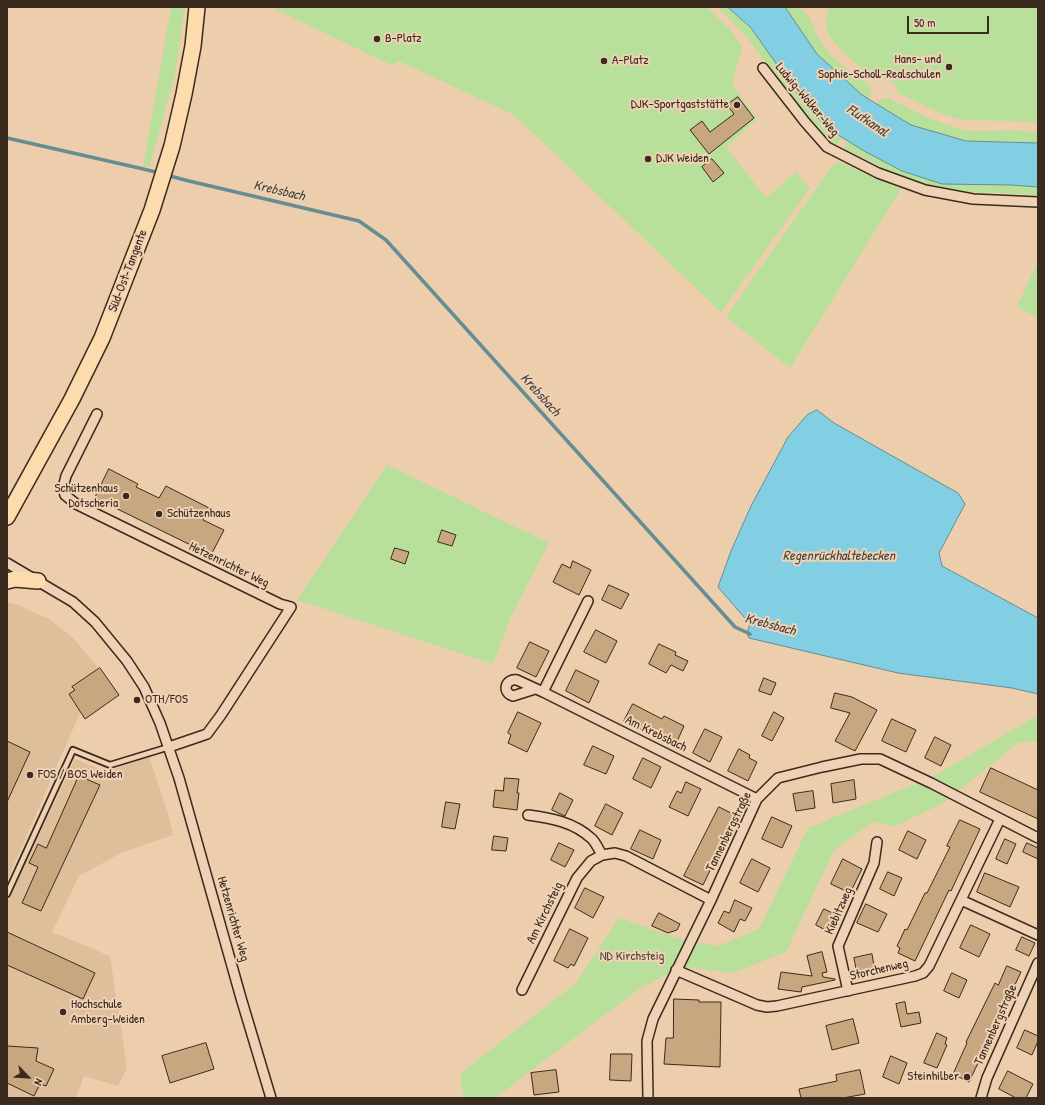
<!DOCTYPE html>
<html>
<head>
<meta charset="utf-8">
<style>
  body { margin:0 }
  #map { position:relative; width:1045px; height:1105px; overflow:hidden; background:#eccdac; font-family:"Patrick Hand",sans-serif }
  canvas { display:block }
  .frame { position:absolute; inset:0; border:8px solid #3b2a1e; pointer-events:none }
  .north { position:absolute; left:8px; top:1057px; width:40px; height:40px; -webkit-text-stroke:3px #efd2b6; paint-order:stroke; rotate:115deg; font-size:11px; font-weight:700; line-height:16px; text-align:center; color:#3b2a1e }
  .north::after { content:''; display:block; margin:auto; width:14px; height:18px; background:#3b2a1e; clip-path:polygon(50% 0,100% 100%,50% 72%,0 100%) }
  .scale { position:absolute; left:907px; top:16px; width:82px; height:18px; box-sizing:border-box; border:2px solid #3b2a1e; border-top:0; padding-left:5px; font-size:12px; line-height:14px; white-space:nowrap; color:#3b2a1e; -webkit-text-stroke:3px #efd2b6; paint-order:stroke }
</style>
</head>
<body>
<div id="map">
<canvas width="1045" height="1105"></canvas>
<div class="frame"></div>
<div class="north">N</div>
<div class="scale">50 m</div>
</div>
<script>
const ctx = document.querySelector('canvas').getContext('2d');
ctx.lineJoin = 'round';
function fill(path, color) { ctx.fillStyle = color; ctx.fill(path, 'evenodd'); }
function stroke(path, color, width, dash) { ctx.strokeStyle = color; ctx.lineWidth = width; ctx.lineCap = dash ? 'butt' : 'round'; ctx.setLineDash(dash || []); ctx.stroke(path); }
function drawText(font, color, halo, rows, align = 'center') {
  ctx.font = font + ' "Patrick Hand",sans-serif'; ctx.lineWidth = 4; ctx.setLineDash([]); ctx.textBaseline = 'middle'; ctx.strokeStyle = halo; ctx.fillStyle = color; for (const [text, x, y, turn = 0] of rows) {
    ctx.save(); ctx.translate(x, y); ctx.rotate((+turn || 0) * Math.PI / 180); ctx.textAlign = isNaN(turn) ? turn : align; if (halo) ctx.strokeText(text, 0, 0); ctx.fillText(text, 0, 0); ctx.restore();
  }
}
fill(new Path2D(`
  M7,602L18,605L49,619L74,639L99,669L7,881Z
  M149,756L169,817L173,835L123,852L79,876L52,932L110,956L127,1068L118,1086L84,1076L76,1098H7V903L75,759L107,772Z`), '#debf9c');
fill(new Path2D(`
  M171,7H185L175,74L150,166L143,167Z
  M274,7H707L731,31L742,47L732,84L757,119L726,147L766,198L796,172L810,188L721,312L514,115L399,61L391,65L273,8Z
  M718,7H728L751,28L802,100L827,128L841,137L837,146L821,134L745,35Z
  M785,7H799L810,18L816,33L822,43L831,55L855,76L869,84L871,95L869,99L862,95L817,54Z
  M830,7H1038V123L1012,121L961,120L940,113L898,93L896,86L890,81L881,78L874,79C862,69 829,43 826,28C825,20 827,14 830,7Z
  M888,98L927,117L962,130L978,131L1015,130L1038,132V143L966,141L911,125L876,104L879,100Z
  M848,141L864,151L902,171L1011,185L1038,187V195L973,192L940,189L899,176L844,148Z
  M839,162L901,189L790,368L726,317L832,166Z
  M1038,262V318L1017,306Z
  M387,465L549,543L512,614L493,664L297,600Z
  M1038,715V742H1019L942,804L895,826L873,822L834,850L786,952L733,973L682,967L639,989L495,1098H464L460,1074L576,983L619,918L683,940L718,946L759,929L808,828L934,776Z`), '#b9e09b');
const water = new Path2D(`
  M728,7H785L817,54L862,95L911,125L966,141L1038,143V187L1011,185L942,184L902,171L864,151L827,128L802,100L751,28Z
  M817,410L834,423L958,493L965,504L939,553L942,566L1038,618V694L1012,688L898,673L749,638L747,633L750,624L718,587L731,551L751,506L788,437L807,415Z`);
fill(water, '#82cee2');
stroke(water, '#668c94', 1);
stroke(new Path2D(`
  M7,138L139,168L160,173
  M166,175L189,181L359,221L386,240L735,627L750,634`), '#668c94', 3.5);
const building = new Path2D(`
  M738,97L754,118L709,154L690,130L702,121L710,132L734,114L727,105Z
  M712,159L724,173L713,182L702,167Z
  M109,469L138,484L136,487L159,498L166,486L209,508L203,520L224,530L211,555L95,498Z
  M442,530L456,535L452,546L438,542Z
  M395,548L409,552L405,564L391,559Z
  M573,561L591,570L579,595L553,582L562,564L570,568Z
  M609,585L629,594L621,609L602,600Z
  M596,630L617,641L606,663L584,652Z
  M530,642L549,651L536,677L517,668Z
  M659,644L676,652L675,655L688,661L683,671L671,665L666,673L649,664Z
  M100,668L119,695L85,719L69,694L75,690L72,687Z
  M576,670L599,681L589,703L566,691Z
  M764,678L776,683L771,695L759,691Z
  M835,693L852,697L877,710L855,751L835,741L850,713L831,708Z
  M633,704L662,719L664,716L684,726L675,746L624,721Z
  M518,712L541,723L527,752L508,743L511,735L508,733Z
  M774,712L784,718L772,741L762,736Z
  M892,719L916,730L906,752L882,741Z
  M705,729L722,737L710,762L693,753Z
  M935,737L951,745L941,766L925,758Z
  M7,741L30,752L7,802Z
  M593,746L614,756L606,774L584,765Z
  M739,749L750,755L749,758L757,762L748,781L728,771Z
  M643,758L661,767L651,788L633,779Z
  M991,768L1038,790V819L980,792Z
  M79,776L100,785L41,911L22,903L38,867L29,863L38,844L46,848Z
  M505,778L519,779L517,793H519L517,810L493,807L495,790L503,791Z
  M854,780L856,799L833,803L831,784Z
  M686,782L701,789L688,816L669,807L677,791L681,793Z
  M813,791L815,808L796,811L793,794Z
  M560,793L573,800L565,816L552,810Z
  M446,802L460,804L455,829L442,827Z
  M606,804L623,813L612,835L595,826Z
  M719,807L735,815L718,850H720L703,885L684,876Z
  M772,817L792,826L782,848L762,839Z
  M960,820L980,829L951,891L949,890L915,961L898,953L900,948L897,946L905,929L907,930L925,893H927L950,847L947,846Z
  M640,830L661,840L653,859L631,849Z
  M908,831L926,840L917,859L899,850Z
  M494,836L508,838L506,851L492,850Z
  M1005,839L1016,844L1007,864L996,859Z
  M559,843L574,850L565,867L551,860Z
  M1027,843L1038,848V859L1023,852Z
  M752,859L770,868L758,892L740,883Z
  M843,859L862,869L850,893L831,884Z
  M888,872L902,878L894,896L880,889Z
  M985,873L1019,887L1010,907L977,892Z
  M585,888L604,897L593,918L575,908Z
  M735,900L752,908L745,921L740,919L734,932L718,923L724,911L729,913Z
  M866,904L887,914L878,932L857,923Z
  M824,909L839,916L831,933L816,925Z
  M659,913L680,924L677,930L668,933L652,926Z
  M971,925L990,934L979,957L960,948Z
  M570,929L588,938L574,966L571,964L568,968L554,961Z
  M7,932L95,973L83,999L7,965Z
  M1022,937L1035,943L1029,956L1016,950Z
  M822,952L827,972L822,973L823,977L835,979V980L802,987L801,992L778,989L781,972L812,976L807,956Z
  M872,954L875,972L857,975L854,958Z
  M1007,966L1021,972L1012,991L1010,990L998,1016L1000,1017L969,1082L953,1074L967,1043L966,1042L995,983L998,985Z
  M952,973L967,980L959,998L944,991Z
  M674,999L699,1000V1002H721L720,1067L664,1064L666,1038H673Z
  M905,1002L907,1014L919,1012L921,1023L901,1027L896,1004Z
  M853,1019L859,1043L832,1050L826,1026Z
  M1025,1030L1038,1036V1041L1032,1055L1017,1048Z
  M937,1033L947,1038L945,1044L947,1045L937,1068L924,1063Z
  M206,1043L214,1069L170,1083L162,1056Z
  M7,1046L38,1048L36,1061L54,1069L46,1086L40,1084L34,1096L7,1083Z
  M611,1054H632L631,1081L610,1080Z
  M891,1056L907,1063L899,1084L883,1077Z
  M556,1070L559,1092L534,1095L531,1073Z
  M860,1070L865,1094L843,1098H801L799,1089L837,1081L836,1075Z
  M1008,1071L1033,1084L1026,1098H1016L999,1089Z`);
fill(building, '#c6a780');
stroke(building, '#3b2a1e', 1);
const service = new Path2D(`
  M7,894L73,750L110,765L169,747`);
const minor = new Path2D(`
  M763,68L805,122L827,147L878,173L925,190L973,199L1038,202
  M97,414L66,476L63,488L65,495L76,504L280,604L291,607L221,715L207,734L169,747
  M7,563L73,602L95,622L127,661L144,687L160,723L179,778L241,998L271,1098
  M535,689L513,696C501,692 506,678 517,680L543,692L757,799
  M543,692L588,601
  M528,815C551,818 574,822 592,839C596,843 599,850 602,855L615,853L626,856L711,900
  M961,900L1038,935
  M676,970L757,1005L767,1007L777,1006L915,976L923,973L929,966L1000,819
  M522,990L577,878L591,861L602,855
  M848,991L838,946L874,863L877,842
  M648,1098L647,1041L653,1019L711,900L757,799L778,778L822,767L861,759H880L931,783L1038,838
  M981,1098L987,1078L1038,963`);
const primary = new Path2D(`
  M7,517L72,399L102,338L152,210L172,146L184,94L193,46L197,7
  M7,581L15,579L38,581`);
stroke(service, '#3b2a1e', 8);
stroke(minor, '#3b2a1e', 12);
stroke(primary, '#3b2a1e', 18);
stroke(service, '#efd2b6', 4.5);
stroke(minor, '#efd2b6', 9);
stroke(primary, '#fcdcac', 15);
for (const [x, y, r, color] of [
  [377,39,4,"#3b2a1e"],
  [604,61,4,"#3b2a1e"],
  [949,67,4,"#3b2a1e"],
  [737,105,4,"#3b2a1e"],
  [648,159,4,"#3b2a1e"],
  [126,496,4,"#3b2a1e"],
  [159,514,4,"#3b2a1e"],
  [137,700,4,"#3b2a1e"],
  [30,775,4,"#3b2a1e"],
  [63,1012,4,"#3b2a1e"],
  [967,1077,4,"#3b2a1e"]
]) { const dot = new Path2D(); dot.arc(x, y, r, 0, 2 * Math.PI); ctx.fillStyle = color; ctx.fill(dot); stroke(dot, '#efd2b6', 1.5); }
drawText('13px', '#3b2a1e', '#efd2b6', [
  ["B-Platz",385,39],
  ["Hans- und",941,60,"right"],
  ["Sophie-Scholl-Realschulen",941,75,"right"],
  ["A-Platz",612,61],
  ["DJK-Sportgaststätte",729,105,"right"],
  ["DJK Weiden",656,159],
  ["Schützenhaus",118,489,"right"],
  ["Dotscheria",118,504,"right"],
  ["Schützenhaus",167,514],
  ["OTH/FOS",145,700],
  ["FOS / BOS Weiden",38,775],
  ["Hochschule",71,1005],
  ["Amberg-Weiden",71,1020],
  ["Steinhilber",959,1077,"right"]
], 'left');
drawText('13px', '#3b2a1e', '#efd2b6', [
  ["Ludwig-Wolker-Weg",807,100,50],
  ["Süd-Ost-Tangente",128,271,-69],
  ["Hetzenrichter Weg",229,565,26],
  ["Am Krebsbach",656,734,26],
  ["Tannenbergstraße",729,832,-64],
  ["Kiebitzweg",839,911,-66],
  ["Am Kirchsteig",545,913,-64],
  ["Hetzenrichter Weg",233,919,74],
  ["Storchenweg",879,970,-13],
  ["Tannenbergstraße",996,1025,-66]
]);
drawText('13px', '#4e4531', '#efd2b6', [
  ["ND Kirchsteig",632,957]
]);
drawText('italic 14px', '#46433b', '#efd2b6', [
  ["Flutkanal",867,121,34],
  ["Krebsbach",279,191,13],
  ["Krebsbach",540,395,48],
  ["Regenrückhaltebecken",839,556],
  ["Krebsbach",770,625,15]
]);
</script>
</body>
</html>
